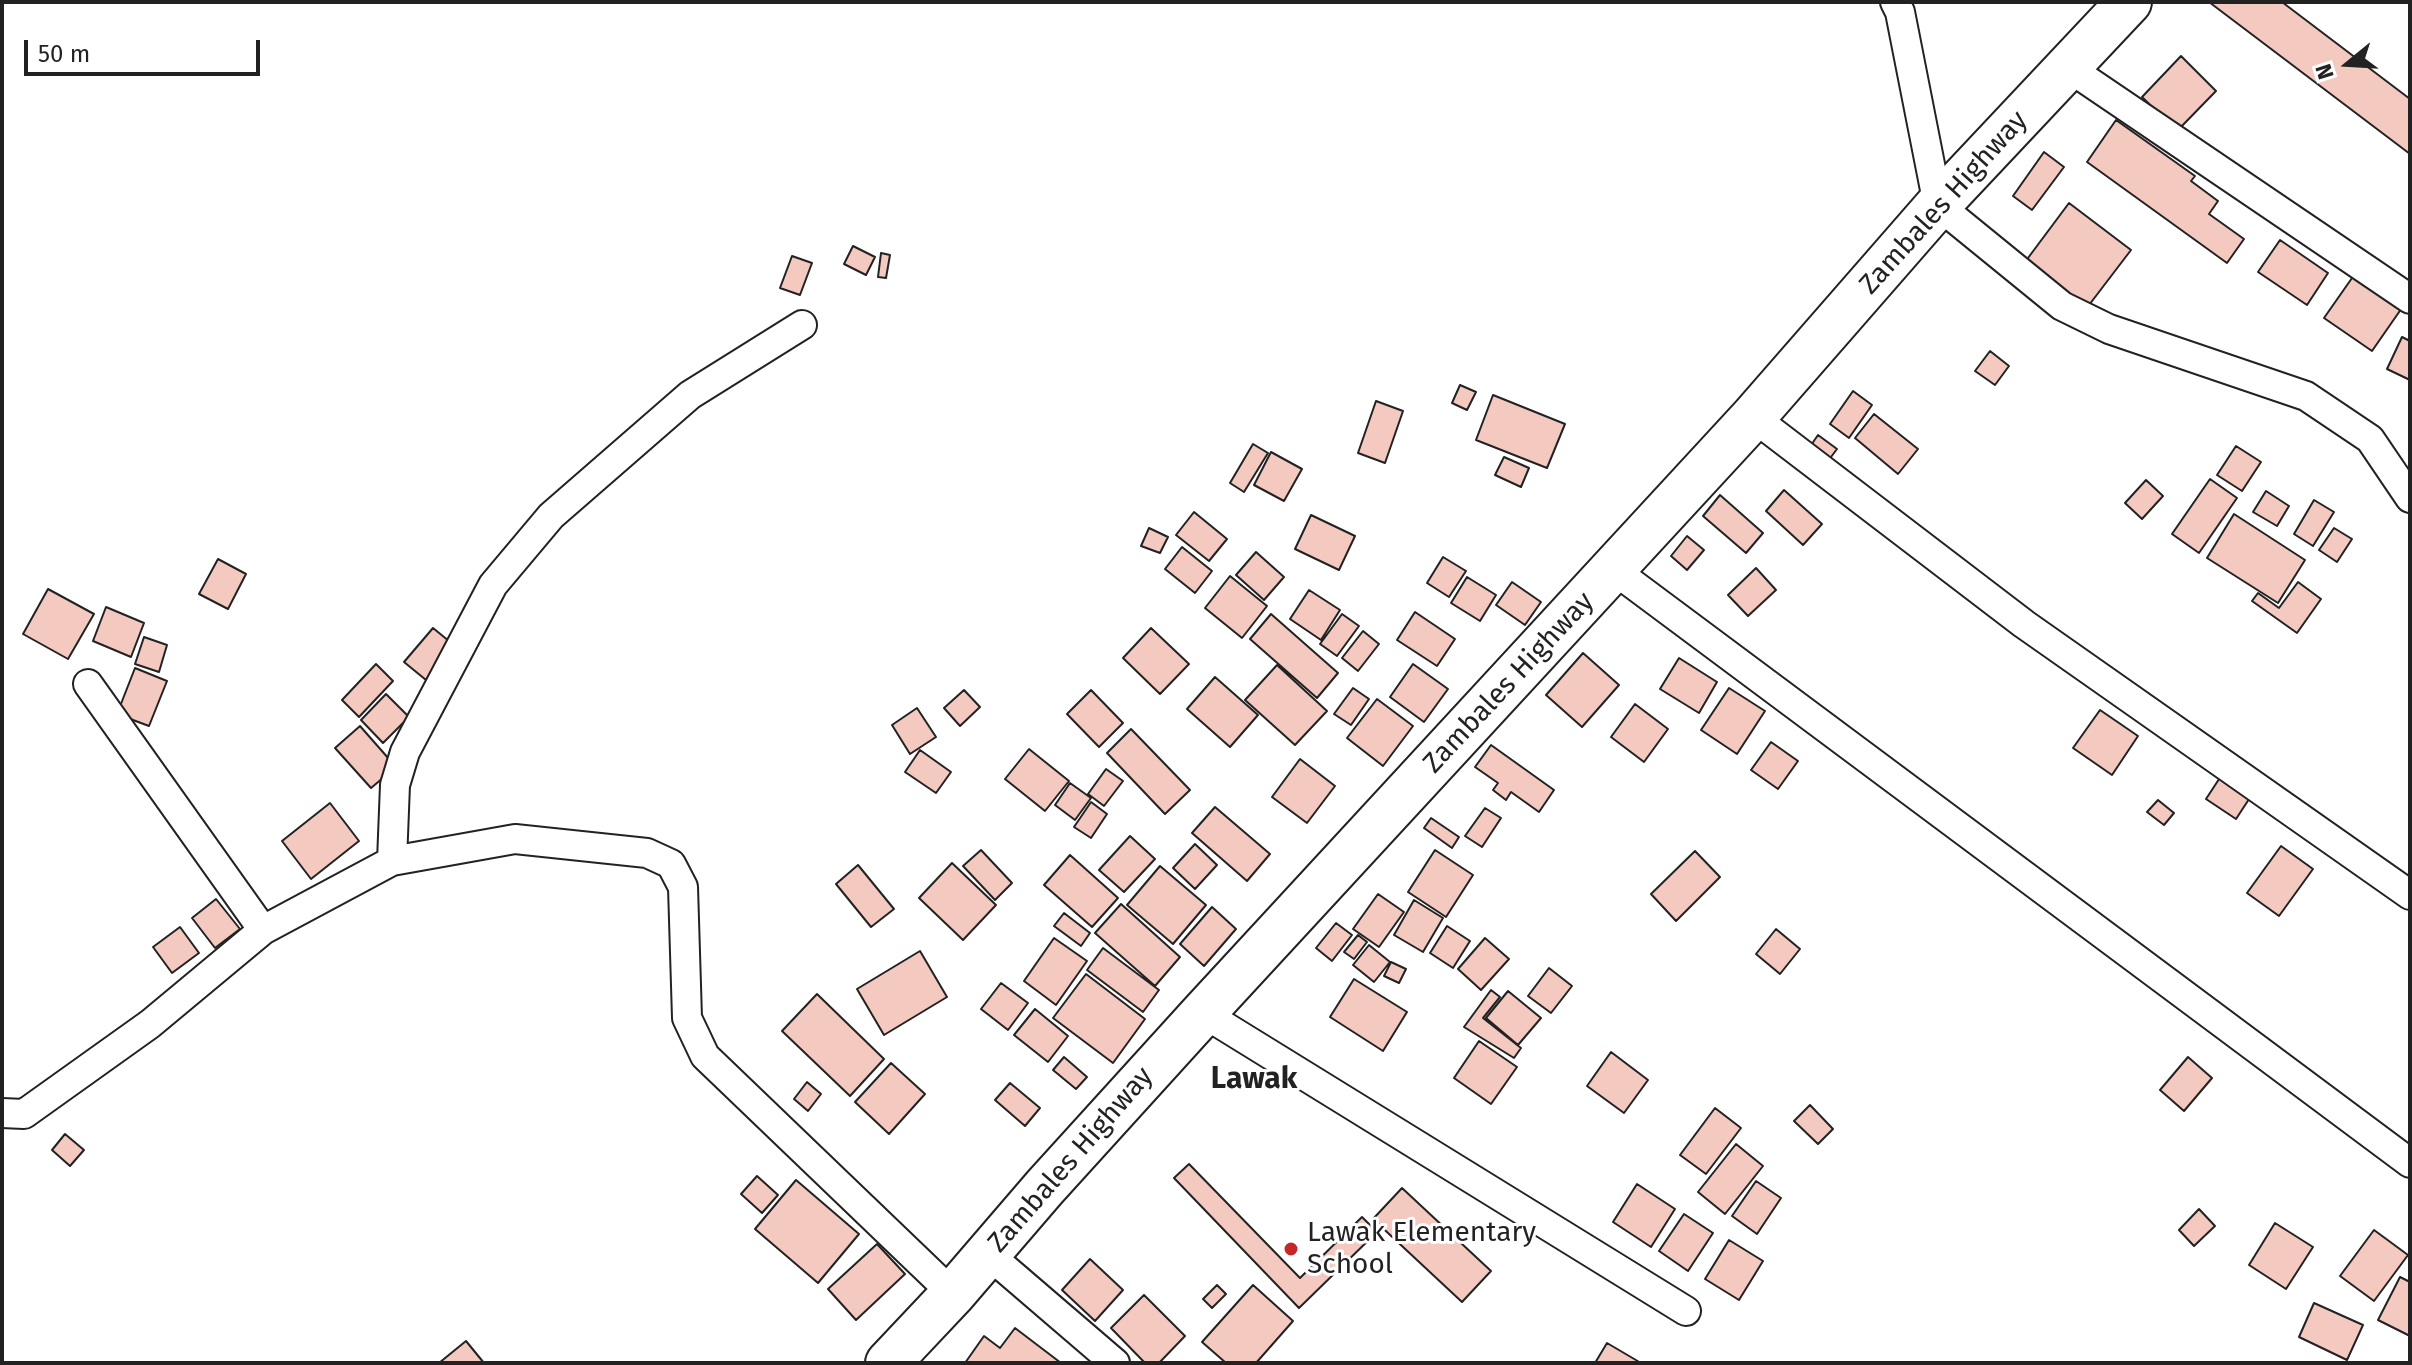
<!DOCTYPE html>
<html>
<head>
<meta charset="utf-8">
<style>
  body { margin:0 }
  #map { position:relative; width:2412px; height:1365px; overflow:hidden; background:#fff; font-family:"Fira Sans",sans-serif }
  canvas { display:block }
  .frame { position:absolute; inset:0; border:4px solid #222; pointer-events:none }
  .north { position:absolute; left:2308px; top:24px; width:80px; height:80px; -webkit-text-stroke:6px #fff; paint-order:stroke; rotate:252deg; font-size:22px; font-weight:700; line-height:32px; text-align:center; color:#222 }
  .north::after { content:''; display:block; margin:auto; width:28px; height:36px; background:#222; clip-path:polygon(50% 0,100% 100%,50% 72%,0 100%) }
  .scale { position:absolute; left:24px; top:40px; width:236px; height:36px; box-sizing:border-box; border:4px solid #222; border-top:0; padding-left:10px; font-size:24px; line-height:28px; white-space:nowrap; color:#222; -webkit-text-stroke:6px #fff; paint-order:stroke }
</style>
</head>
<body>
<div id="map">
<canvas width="2412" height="1365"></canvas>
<div class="frame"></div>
<div class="north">N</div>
<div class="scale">50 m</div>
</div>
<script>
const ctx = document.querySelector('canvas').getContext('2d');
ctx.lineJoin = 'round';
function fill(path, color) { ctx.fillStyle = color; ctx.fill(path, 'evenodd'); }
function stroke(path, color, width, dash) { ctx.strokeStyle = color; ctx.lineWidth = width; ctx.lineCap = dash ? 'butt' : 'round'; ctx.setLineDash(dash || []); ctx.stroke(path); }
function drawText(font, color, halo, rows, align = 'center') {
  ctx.font = font + ' "Fira Sans",sans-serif'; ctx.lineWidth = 6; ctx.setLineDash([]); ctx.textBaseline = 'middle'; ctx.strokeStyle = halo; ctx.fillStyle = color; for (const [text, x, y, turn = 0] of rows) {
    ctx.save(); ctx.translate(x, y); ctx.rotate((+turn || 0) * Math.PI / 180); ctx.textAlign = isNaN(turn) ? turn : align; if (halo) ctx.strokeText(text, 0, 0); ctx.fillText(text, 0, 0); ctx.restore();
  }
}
const building = new Path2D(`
  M2209,2H2282L2410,99V154Z
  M2181,56L2216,91L2177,131L2142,97Z
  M2116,120L2195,176L2191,181L2218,201L2209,214L2244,239L2227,263L2087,162Z
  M2044,152L2064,167L2032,210L2013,196Z
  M2069,203L2131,250L2086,309L2025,262Z
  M2280,240L2328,273L2307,305L2258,272Z
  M853,246L875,257L866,275L844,264Z
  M881,253L890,255L886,278L878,277Z
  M792,256L812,263L800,295L780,288Z
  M2359,268L2406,302L2372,351L2324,318Z
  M2402,337L2410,341V380L2387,369Z
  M1990,351L2009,366L1995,385L1975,371Z
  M1460,385L1476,392L1467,410L1452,403Z
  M1853,391L1872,405L1849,438L1830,424Z
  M1493,395L1565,424L1547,468L1476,440Z
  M1376,401L1403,411L1385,463L1358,453Z
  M1874,414L1918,449L1898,474L1855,438Z
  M1818,435L1837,449L1825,465L1807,451Z
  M1253,444L1268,453L1244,492L1230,483Z
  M2236,446L2261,462L2242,491L2217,475Z
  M1271,452L1302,469L1284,501L1254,485Z
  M1504,457L1529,468L1521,487L1495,475Z
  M2210,479L2237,498L2199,553L2172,534Z
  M2146,480L2163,496L2142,519L2125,503Z
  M1784,490L1822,524L1803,545L1766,511Z
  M2266,491L2289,506L2277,526L2253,512Z
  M1720,495L1763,533L1746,553L1703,516Z
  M2314,500L2334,512L2313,546L2294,534Z
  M1194,512L1227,539L1209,561L1176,535Z
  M2234,514L2305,560L2278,603L2207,558Z
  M1311,515L1355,536L1339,570L1295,549Z
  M1149,528L1168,537L1160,553L1141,546Z
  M2334,528L2352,539L2337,562L2319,550Z
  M1687,536L1704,550L1687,570L1671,556Z
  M1182,547L1212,571L1195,593L1165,569Z
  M1256,552L1284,577L1264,600L1236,575Z
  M1443,557L1466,571L1449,597L1427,583Z
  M218,559L246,574L228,609L199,594Z
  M1756,568L1776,590L1748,616L1728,595Z
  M1230,576L1267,606L1242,638L1205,608Z
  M1467,577L1496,595L1480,621L1451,603Z
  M1512,582L1541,602L1525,625L1496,605Z
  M2298,582L2321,599L2297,633L2252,601L2258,593L2279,608Z
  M48,589L94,614L68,659L23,634Z
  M1309,590L1340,610L1321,640L1290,619Z
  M106,607L144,623L131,657L93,641Z
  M1415,612L1455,639L1437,666L1397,640Z
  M1271,614L1338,673L1317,698L1250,639Z
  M1342,614L1359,626L1337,656L1320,644Z
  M433,628L455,646L426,680L404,662Z
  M1151,628L1189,664L1160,694L1123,658Z
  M1363,631L1379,644L1358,671L1342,658Z
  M144,637L167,645L159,672L135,664Z
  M1583,653L1619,685L1582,727L1546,695Z
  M1679,658L1717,682L1699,713L1660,689Z
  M376,664L393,681L359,717L342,700Z
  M1413,664L1448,689L1424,722L1390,697Z
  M1277,665L1327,711L1295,745L1245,700Z
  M135,668L167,681L149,726L117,714Z
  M1215,677L1258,715L1230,747L1187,709Z
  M1353,688L1369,699L1351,725L1334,714Z
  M1729,688L1765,711L1737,754L1701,730Z
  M964,690L980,707L960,726L944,708Z
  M1091,690L1123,723L1099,747L1067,714Z
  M386,694L409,717L383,743L361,720Z
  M1377,699L1413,726L1383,766L1347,738Z
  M1635,704L1668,729L1644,762L1611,737Z
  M917,708L936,737L910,754L892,725Z
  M2100,710L2138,736L2112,775L2073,748Z
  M360,726L396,767L371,788L335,748Z
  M1131,729L1190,790L1165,814L1107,753Z
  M1771,742L1798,761L1778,789L1751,770Z
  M1491,745L1554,790L1539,812L1511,792L1506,800L1493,790L1498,783L1475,767Z
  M1029,749L1069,781L1045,811L1005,779Z
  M920,750L951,772L936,793L905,772Z
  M1300,759L1335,786L1307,823L1272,797Z
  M1106,769L1123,781L1104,806L1088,794Z
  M2223,773L2253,793L2236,819L2206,799Z
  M1070,783L1091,798L1075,820L1055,805Z
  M2158,800L2174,813L2164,825L2147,812Z
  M1091,802L1107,814L1091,838L1074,827Z
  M330,803L359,841L311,879L282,841Z
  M1215,807L1270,854L1247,881L1192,833Z
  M1485,808L1501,818L1482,847L1465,836Z
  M1431,818L1459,837L1452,848L1424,828Z
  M1130,836L1155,859L1124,892L1099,870Z
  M1195,844L1217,865L1195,889L1173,868Z
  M2281,846L2313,869L2279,916L2247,893Z
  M981,850L1012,883L995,900L963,866Z
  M1435,850L1473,875L1446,917L1408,892Z
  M1695,851L1720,877L1676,921L1651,894Z
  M1070,855L1118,898L1092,927L1044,885Z
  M952,863L996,905L963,940L919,898Z
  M858,865L894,909L871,927L836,884Z
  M1160,866L1206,905L1173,944L1127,905Z
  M1378,894L1404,912L1379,947L1353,929Z
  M216,899L240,929L215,948L192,918Z
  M1414,900L1443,918L1423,952L1394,935Z
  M1121,904L1180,957L1155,986L1095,933Z
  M1212,907L1236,929L1204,966L1180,944Z
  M1064,913L1090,933L1081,946L1054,926Z
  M1336,923L1352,935L1332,961L1316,948Z
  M1447,926L1470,941L1453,968L1430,953Z
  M180,927L199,953L172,973L153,947Z
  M1776,929L1800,949L1780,974L1756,954Z
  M1358,935L1367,942L1354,959L1344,952Z
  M1054,938L1087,961L1056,1005L1024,981Z
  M1485,938L1509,959L1481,990L1458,969Z
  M1369,945L1390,962L1374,982L1353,965Z
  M1103,948L1159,990L1143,1012L1087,970Z
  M920,951L947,997L884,1035L857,989Z
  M1391,962L1406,969L1399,983L1384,976Z
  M1549,968L1572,986L1551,1013L1528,996Z
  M1086,974L1145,1019L1113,1063L1053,1018Z
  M1354,979L1407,1012L1383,1051L1330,1017Z
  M1001,983L1028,1003L1008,1030L981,1009Z
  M1491,990L1500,997L1483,1018L1521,1048L1514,1058L1464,1027Z
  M1508,991L1541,1018L1518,1045L1486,1018Z
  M817,994L884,1059L850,1096L782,1031Z
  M1035,1009L1068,1036L1048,1062L1014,1035Z
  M1479,1041L1517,1067L1491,1104L1454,1078Z
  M1611,1052L1648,1080L1624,1113L1587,1086Z
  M1064,1057L1087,1077L1076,1089L1053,1070Z
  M2188,1057L2212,1078L2184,1111L2160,1090Z
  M891,1063L925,1094L889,1134L855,1102Z
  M807,1082L821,1094L808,1111L794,1099Z
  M1010,1083L1040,1108L1025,1126L995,1100Z
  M1810,1105L1833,1129L1818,1144L1794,1121Z
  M1715,1108L1741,1128L1706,1174L1680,1155Z
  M65,1134L84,1150L70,1166L52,1150Z
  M1736,1144L1763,1166L1725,1214L1698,1192Z
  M1189,1164L1300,1278L1362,1217L1377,1232L1299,1308L1174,1178Z
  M757,1176L778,1195L762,1213L741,1194Z
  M796,1180L859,1234L818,1283L755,1229Z
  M1756,1181L1781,1198L1757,1234L1732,1216Z
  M1637,1184L1675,1209L1651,1247L1613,1222Z
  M1402,1188L1491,1271L1462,1302L1373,1219Z
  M2199,1209L2215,1226L2194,1246L2179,1230Z
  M1684,1214L1713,1233L1688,1271L1659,1251Z
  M2275,1223L2313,1247L2286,1289L2249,1265Z
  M2374,1230L2408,1255L2374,1301L2340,1276Z
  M1729,1240L1763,1261L1739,1300L1705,1279Z
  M877,1244L905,1274L856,1320L828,1289Z
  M1090,1259L1123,1290L1095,1321L1062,1290Z
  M2400,1277L2410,1282V1336L2378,1320Z
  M1217,1285L1226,1294L1212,1308L1203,1299Z
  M1253,1285L1293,1321L1256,1363H1226L1202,1342Z
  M1144,1295L1185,1336L1159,1363H1145L1111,1328Z
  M2314,1303L2363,1325L2347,1360L2299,1337Z
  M1015,1328L1061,1363H965L984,1336L1000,1348Z
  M466,1341L484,1363H439Z
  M1607,1343L1641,1363H1595Z`);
fill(building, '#f3c9c0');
stroke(building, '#222', 2);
const street = new Path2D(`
  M1895,2L1900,12L1938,205L2062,306L2109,329L2306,396L2370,439L2410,498
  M2069,68L2410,299
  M1753,417L2024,624L2410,895
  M1614,570L2410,1163
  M88,684L263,930
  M392,861L395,785L405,752L493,585L551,516L690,395L802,325
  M1203,1013L1686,1311
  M2,1113L24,1114L150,1024L263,930L392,861L515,839L647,853L671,864L683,887L687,1018L705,1056L953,1294
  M988,1254L1115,1363`);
const primary = new Path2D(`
  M888,1363L953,1294L1045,1187L1203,1013L1753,417L1938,205L2129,2`);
stroke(street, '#222', 32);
stroke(primary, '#222', 48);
stroke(street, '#fff', 28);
stroke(primary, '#fff', 44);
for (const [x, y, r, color] of [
  [1291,1249,8,"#c62828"]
]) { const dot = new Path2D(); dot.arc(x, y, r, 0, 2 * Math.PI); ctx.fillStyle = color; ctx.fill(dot); stroke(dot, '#fff', 3); }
drawText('28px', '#222', '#fff', [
  ["Zambales Highway",1944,203,-48],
  ["Zambales Highway",1509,683,-47],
  ["Zambales Highway",1071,1160,-49]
]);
drawText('28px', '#222', '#fff', [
  ["Lawak Elementary",1307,1233],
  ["School",1307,1265]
], 'left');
drawText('bold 30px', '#222', '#fff', [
  ["Lawak",1254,1080]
]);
</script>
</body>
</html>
